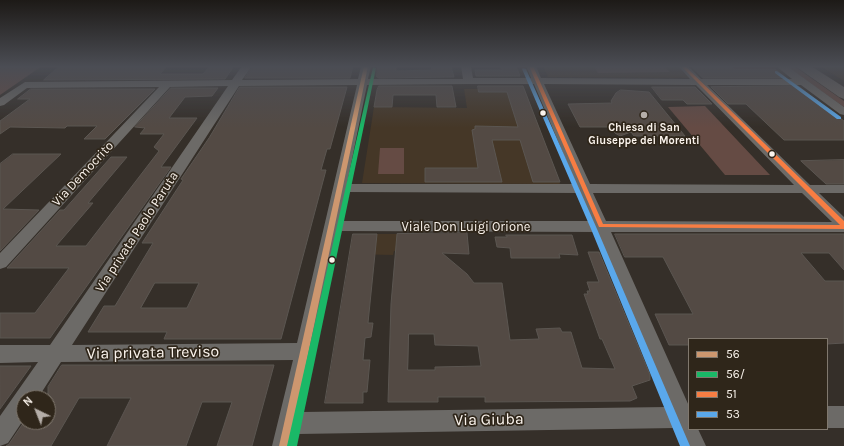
<!DOCTYPE html>
<html>
<head>
<meta charset="utf-8">
<style>
  body { margin:0 }
  #map { position:relative; width:844px; height:446px; overflow:hidden; background:#352f29; font-family:Karla,sans-serif }
  canvas { display:block }
  .legend { position:absolute; left:688px; top:338px; width:140px; height:92px; box-sizing:border-box; background:#2f261a; border:1px solid #80786e; margin:0; padding:5px 7px; list-style:none; font-size:12px; color:#faf3ec }
  .legend li { display:flex; align-items:center; gap:8px; height:20px }
  .legend b { width:20px; border:1px solid #80786e }
  .north { position:absolute; left:16px; top:390px; width:40px; height:40px; box-sizing:border-box; background:#2f261a; border:1px solid #80786e; border-radius:50%; rotate:317deg; font-size:11px; font-weight:700; line-height:16px; text-align:center; color:#faf3ec }
  .north::after { content:''; display:block; margin:auto; width:14px; height:18px; background:#b5aea8; clip-path:polygon(50% 0,100% 100%,50% 72%,0 100%) }
</style>
</head>
<body>
<div id="map">
<canvas width="844" height="446"></canvas>
<ul class="legend">
<li><b style="height:5px;background:#cd976f"></b>56</li>
<li><b style="height:5px;background:#1ab867"></b>56/</li>
<li><b style="height:5px;background:#f77d43"></b>51</li>
<li><b style="height:5px;background:#5aa8eb"></b>53</li>
</ul>
<div class="north">N</div>
</div>
<script>
const ctx = document.querySelector('canvas').getContext('2d');
ctx.lineJoin = 'round';
function fill(path, color) { ctx.fillStyle = color; ctx.fill(path, 'evenodd'); }
function stroke(path, color, width, dash) { ctx.strokeStyle = color; ctx.lineWidth = width; ctx.lineCap = dash ? 'butt' : 'round'; ctx.setLineDash(dash || []); ctx.stroke(path); }
function drawText(font, color, halo, rows, align = 'center') {
  ctx.font = font + ' Karla,sans-serif'; ctx.lineWidth = 3.5; ctx.setLineDash([]); ctx.textBaseline = 'middle'; ctx.strokeStyle = halo; ctx.fillStyle = color; for (const [text, x, y, turn = 0] of rows) {
    ctx.save(); ctx.translate(x, y); ctx.rotate((+turn || 0) * Math.PI / 180); ctx.textAlign = isNaN(turn) ? turn : align; if (halo) ctx.strokeText(text, 0, 0); ctx.fillText(text, 0, 0); ctx.restore();
  }
}
fill(new Path2D(`
  M543,66H678L689,78L548,77Z
  M820,66H840L844,68V81Z
  M511,87H524L560,184L362,183L374,107L467,108L464,89H512Z
  M353,234H414V251H394L393,255L349,254Z`), '#453727');
fill(new Path2D(`
  M0,66H42L0,95Z
  M594,66H663L670,72L598,73Z
  M786,66H794L844,101V107Z
  M705,106L770,175H725L668,107Z
  M380,148H404V174H378Z`), '#654b44');
const building = new Path2D(`
  M60,66H167L160,74H203L210,66H234L225,79L44,80Z
  M253,66H353L350,78H245Z
  M378,66H396V71L432,70L431,66H451L454,77L379,78L377,77Z
  M500,66H516L520,76H476L475,70H502Z
  M691,66H730L734,69H775L786,78H703Z
  M379,86H452L456,107H437L436,95H393L392,107H374L377,90Z
  M478,86H523L560,182H533L520,140H492L502,182H425V168H478L472,130L475,129V126L518,127L507,92H479Z
  M798,86L844,121V140H784L746,104H728L711,87Z
  M240,87H347L330,149H327L321,170H326L281,339H164L167,332H88L104,306H115L153,243H142L183,180L181,179L209,138ZM155,283H199L187,308H141Z
  M652,87H695L712,104H687L683,100H662Z
  M171,88H218L212,96L185,97L169,118H197L161,167H171L50,338H0V313H35L69,268H7L60,210H64L111,157H127L88,203H93L56,246H86L159,151L154,147L164,134H140L145,128L135,127Z
  M31,89H155L105,139H84L97,126H67L65,128L10,127L0,134V121L30,99H18Z
  M621,90L649,92L685,136H634L631,132L620,136L615,133L610,127H580L568,104L612,103L611,101L616,93Z
  M13,154H61L3,209L39,210L0,251V164Z
  M844,160V184H826L801,161Z
  M467,233L469,254L442,253L467,274L474,283H502L510,340L539,339L536,329L560,328L562,332H571L582,368L615,369L602,339H600L584,294H588L587,291H590L587,282H599L588,252H599L650,375V380L632,386L637,398L630,401L485,402V397H438V402H388L391,304L397,234ZM409,334H434L435,345L478,346L481,366L435,367V370H408Z
  M353,234H377L368,323H373L371,337L365,338L363,360H370L367,392H363V403H325Z
  M615,234H844V270L829,253H801L825,281H844V343L827,344V339H689V345H669L655,314H693L663,257H625Z
  M506,235H572L578,255L559,254L560,258H511L510,248L497,247L495,237H507Z
  M62,365H274L252,446H217L232,402H202L186,446H107L131,398H79L51,446H6L9,444L24,422V424L26,422H48V387Z
  M0,366H31L0,409Z`);
fill(building, '#534a44');
stroke(building, '#5b5651', 1);
fill(new Path2D(`
  M242,66H252L242,80L358,79L361,66H371L368,79H463L461,66H471L473,78H531L526,66H536L541,78L690,79L678,66H688L701,79H792L776,66H787L844,107V115L840,114L801,85H707L810,185H844V193H819L844,217V232H611L689,406V429H698L706,446H682L675,428L298,434L296,446H272L293,360L61,362L38,398H24V419L8,443L0,446V416L38,362L0,363V345H50L228,86L170,87L6,267L0,269V253L159,87L27,88L4,105L0,106V98L25,82L232,80ZM467,84H534L576,184H347L367,85ZM544,84L696,85L794,185L590,184ZM357,85L297,343L72,345L239,86ZM346,192L579,193L592,221H340ZM593,193H802L832,222L606,221ZM338,231L596,232L667,407L302,412Z
  M827,406H844V428H827Z`), '#6c6a67');
fill(new Path2D(`
  M795,66H811L844,87V99L839,97Z`), '#6b6662');
fill(new Path2D(`
  M364,66H368L289,446H279Z`), '#cd976f');
fill(new Path2D(`
  M373,67L376,68L297,446H287Z`), '#1ab867');
fill(new Path2D(`
  M529,66H533L603,224L840,225L681,66H685L844,221V229L599,227Z`), '#f77d43');
fill(new Path2D(`
  M523,68L526,69L597,229L690,446H680L591,229L522,69Z
  M775,71H777L841,117V119H837L775,73Z`), '#5aa8eb');
const sky = ctx.createLinearGradient(0, 0, 0, 128);
sky.addColorStop(0, '#1d1a17');
sky.addColorStop(0.52, '#4b4d54');
sky.addColorStop(1, '#4b4d5400');
ctx.fillStyle = sky;
ctx.fillRect(0, 0, 844, 128);
for (const [x, y, r, color] of [
  [543,113,3.5,"#faf3ec"],
  [644,115,4,"#b5aea8"],
  [772,154,3.5,"#faf3ec"],
  [332,260,3.5,"#faf3ec"]
]) { const dot = new Path2D(); dot.arc(x, y, r, 0, 2 * Math.PI); ctx.fillStyle = color; ctx.fill(dot); stroke(dot, '#2f261a', 1.5); }
drawText('bold 11px', '#faf3ec', '#2f261a', [
  ["Chiesa di San",644,128],
  ["Giuseppe dei Morenti",644,141]
]);
drawText('13px', '#faf3ec', '#2f261a', [
  ["Via Democrito",83,174,-47],
  ["Viale Don Luigi Orione",466,227],
  ["Via privata Paolo Paruta",137,232,-57]
]);
drawText('16px', '#faf3ec', '#2f261a', [
  ["Via privata Treviso",153,353,-1],
  ["Via Giuba",489,420,-1]
]);
</script>
</body>
</html>
